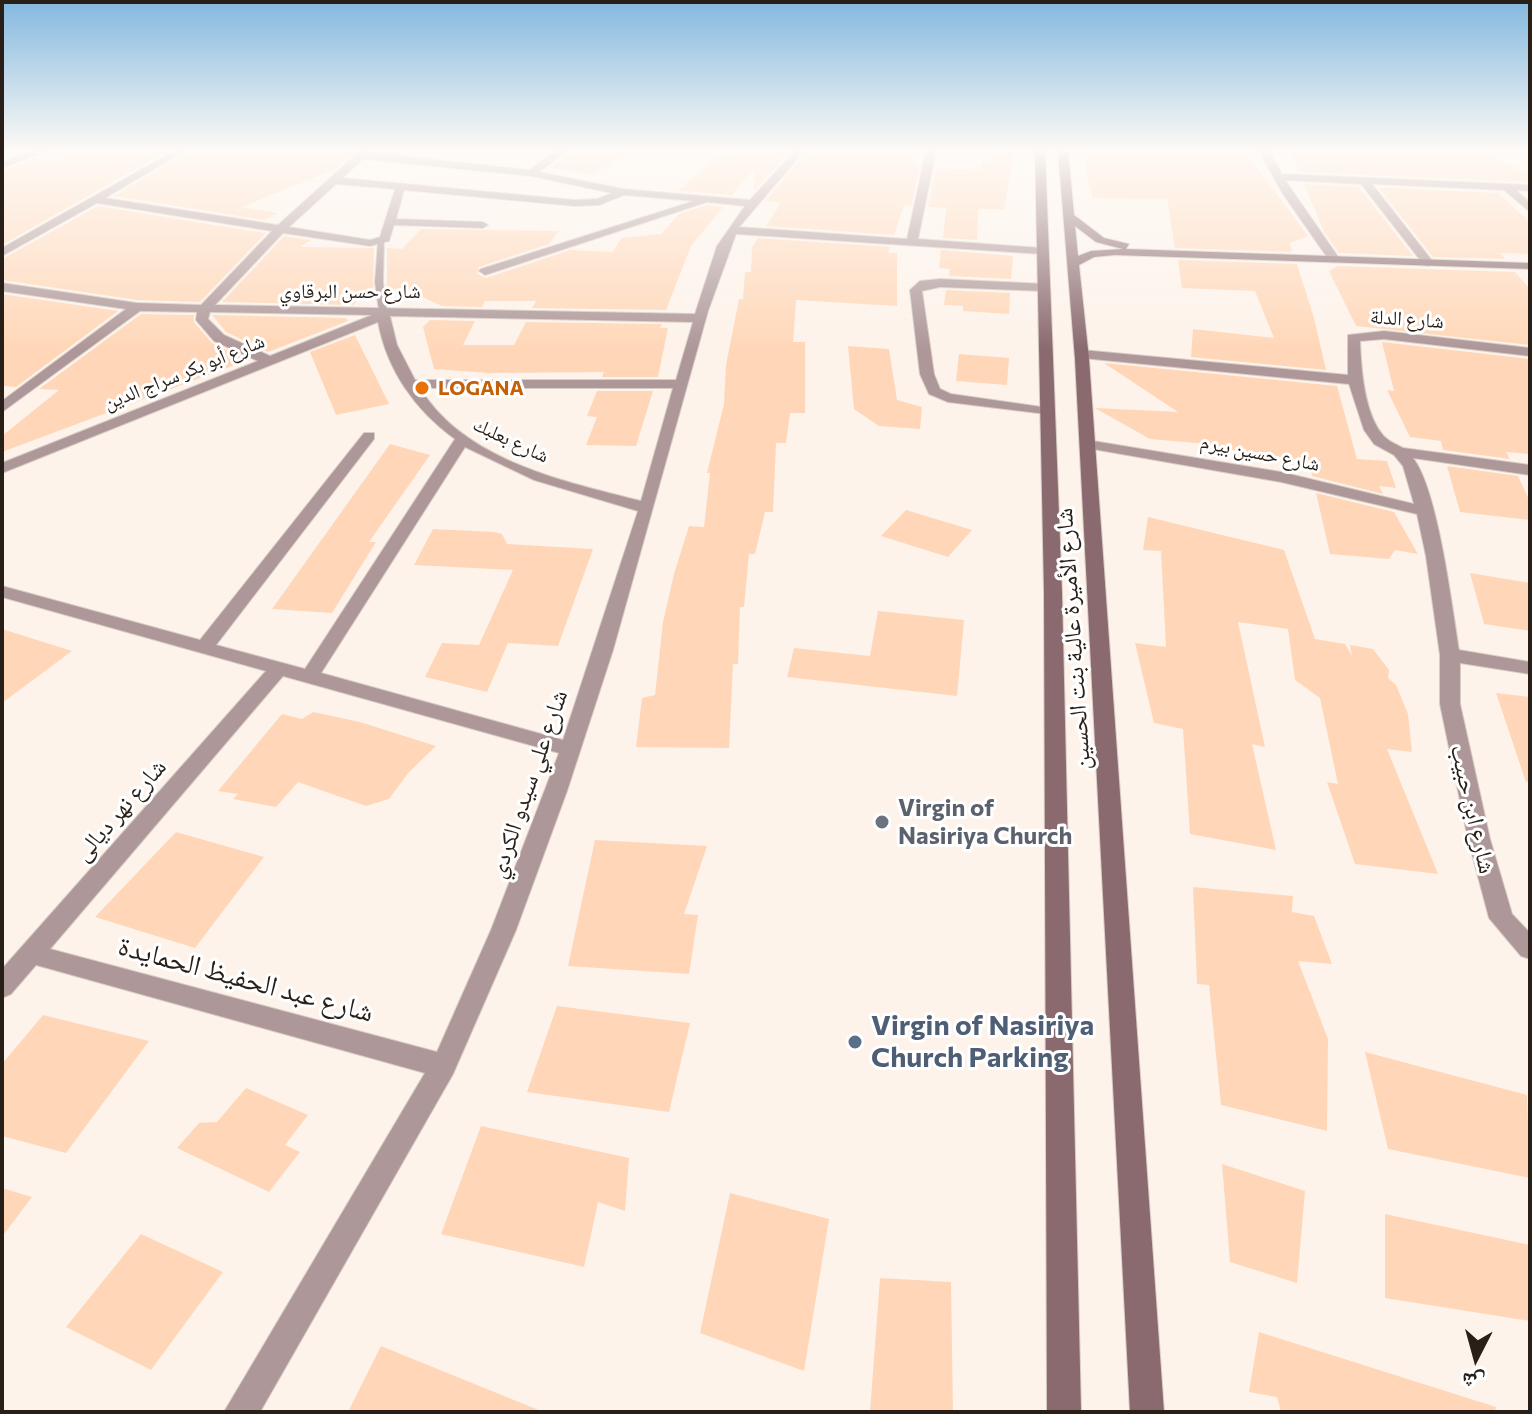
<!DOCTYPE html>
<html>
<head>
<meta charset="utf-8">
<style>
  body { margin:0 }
  #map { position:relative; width:1532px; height:1414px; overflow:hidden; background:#fdf3eb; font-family:Commissioner,"Noto Naskh Arabic",sans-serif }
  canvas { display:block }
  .frame { position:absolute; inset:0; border:4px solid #281f18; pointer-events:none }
  .north { position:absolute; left:1436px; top:1318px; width:80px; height:80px; -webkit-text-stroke:6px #fff; paint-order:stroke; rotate:186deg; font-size:22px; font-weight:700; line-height:32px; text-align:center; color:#281f18 }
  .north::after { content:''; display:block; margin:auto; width:28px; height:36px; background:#281f18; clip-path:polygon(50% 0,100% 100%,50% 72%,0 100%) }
</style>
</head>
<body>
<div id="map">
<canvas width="1532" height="1414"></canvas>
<div class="frame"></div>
<div class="north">ش</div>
</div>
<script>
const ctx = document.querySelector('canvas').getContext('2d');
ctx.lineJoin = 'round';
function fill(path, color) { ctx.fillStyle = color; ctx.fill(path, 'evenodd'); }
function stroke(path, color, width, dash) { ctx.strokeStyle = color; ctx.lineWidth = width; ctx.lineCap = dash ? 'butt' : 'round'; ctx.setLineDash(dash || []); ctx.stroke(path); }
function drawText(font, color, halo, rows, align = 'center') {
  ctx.font = font + ' Commissioner,"Noto Naskh Arabic",sans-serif'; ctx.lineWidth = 6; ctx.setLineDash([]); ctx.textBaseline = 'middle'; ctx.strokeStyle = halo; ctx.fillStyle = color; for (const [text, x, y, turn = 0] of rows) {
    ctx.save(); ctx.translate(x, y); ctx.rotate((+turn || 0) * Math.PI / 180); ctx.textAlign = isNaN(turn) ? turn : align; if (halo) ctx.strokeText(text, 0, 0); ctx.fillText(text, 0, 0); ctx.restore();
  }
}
fill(new Path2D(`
  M73,151H167L2,245V171L36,158L54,162Z
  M188,151H355L336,169L242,207L278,213L264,220L114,196Z
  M570,151H630L594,174L549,168Z
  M732,151H791L754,191L755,168L732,195L678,191L716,157H725Z
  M807,151H915L911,161H915L913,167H920L911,206L904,205L894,235L766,226L781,203L765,201Z
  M993,151L1014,153L1004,209H978L977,240L943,238L946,208L928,207L936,168L980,170L983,159H991Z
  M1087,151L1246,153L1308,236L1290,243L1292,252L1175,248L1167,199L1093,198L1086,174Z
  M1290,151H1478L1530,174V182L1299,172Z
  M1304,184L1359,187L1413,256L1339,253L1324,232Z
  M1378,187L1498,193L1530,222V254L1500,253L1505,259L1433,257Z
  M707,205L723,207L691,246L666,310L532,308L536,301H485L482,307L442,306L403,288L387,290V248L402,249L421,229L559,231L549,244L479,267L477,274L486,278L570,250L613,252L621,238L661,234L679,214Z
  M98,206L245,230L266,233L200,302L137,300L2,280V259Z
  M284,236L311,240L300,247L374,248L373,292L364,293L353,305L222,302Z
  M758,238L890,247L888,253H897V306L796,300L793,342H805V413H790L786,443H776L773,512H765L755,554H749L744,607H740L738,664H733L729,748L636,747L642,698L655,695L663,622L674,574L689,526L704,527L710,473H707L724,404L726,365L739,299H743L745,272H751L752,247Z
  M941,250L1013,256L1011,279L949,276L950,269L939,268Z
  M1178,260L1297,264L1314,318L1326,370L1191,357L1193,329L1274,338L1255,291L1182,288Z
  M1338,266L1515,272L1530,289V345L1356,326L1329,271Z
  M946,290L1010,293L1009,314L963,311V306L944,305Z
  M2,294L118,311L16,387L2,386Z
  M141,314L194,315V322L212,343L248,360L2,452V436L59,390L39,389Z
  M212,315L346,318L348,321L268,352L226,332Z
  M430,320L475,321L463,345H514L526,322L662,324L660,328H668L658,377H602L604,372L490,373L434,369L423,327Z
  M355,335L389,404L336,415L310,352Z
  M1382,342L1530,359V454L1506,452L1510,459L1443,450L1441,441L1410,437L1387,390L1394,391Z
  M848,346L889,349L897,400L922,407L920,429L879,426L854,409Z
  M959,354L1009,358L1007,385L956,381Z
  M1104,363L1337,386L1357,459L1387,461L1396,488L1379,486L1383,494L1312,476L1310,466L1297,459L1231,450L1227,453L1210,450L1208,444L1150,439L1095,408L1178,412Z
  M597,391H653L636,446L586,445L597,417L587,416Z
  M390,444L430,455L369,542H376L332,613L272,609Z
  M1447,466L1518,476L1530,502V520L1460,512Z
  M1316,493L1394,512L1418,554L1395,550L1389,559L1330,554Z
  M906,510L972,530L948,557L881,536Z
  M1148,517L1284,550L1315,639L1345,644L1352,656L1350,645L1373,649L1389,670L1388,678L1396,685L1408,714L1412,752L1387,749L1438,874L1355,864L1327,782L1338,784L1320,698L1295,680L1288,629L1238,622L1265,747L1252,744L1276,850L1190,834L1183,729L1154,723L1135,643L1166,647L1161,551L1143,550Z
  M433,529L494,532L502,534L507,544L593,549L558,646L508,643L487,692L425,677L442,643L479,645L513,570L414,565Z
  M1470,573L1530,583V631L1484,624Z
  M878,611L964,620L957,696L787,677L794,648L870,656Z
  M2,629L72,651L2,703Z
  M1496,693L1530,697V781L1526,782Z
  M313,712L360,722L436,746L409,772L389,799L366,806L298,782L276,807L233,799L238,794L218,791L282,714L302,719Z
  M176,832L264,857L195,948L95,917Z
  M595,840L707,846L684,914L698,915L689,974L568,966Z
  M1193,887L1293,896L1292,912L1314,916L1332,964L1298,961L1328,1039L1327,1131L1221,1105L1209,985L1197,984Z
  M557,1006L690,1023L669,1112L527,1092Z
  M43,1015L149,1041L66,1153L2,1136V1064Z
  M1365,1052L1527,1095L1530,1178L1388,1149Z
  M246,1088L308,1115L285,1145L300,1152L269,1192L177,1148L199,1123L217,1122Z
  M481,1126L629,1158L625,1211L598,1202L584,1267L441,1234Z
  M1222,1164L1305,1191L1297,1283L1230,1262Z
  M2,1188L32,1197L2,1237Z
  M730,1193L829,1219L804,1371L700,1333Z
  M1385,1214L1530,1245V1321L1385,1298Z
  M141,1234L223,1272L151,1370L66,1327Z
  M880,1278L951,1282L953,1412H870Z
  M1259,1332L1496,1407L1495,1412H1281L1277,1397L1249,1392Z
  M381,1346L541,1411V1412H348Z`), '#ffd7b8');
const lane = new Path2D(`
  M381,239L384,241L383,282L387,311L383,313L379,311L375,282L378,241Z`);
const street = new Path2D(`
  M33,151H47L2,168V162Z
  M174,151H185L105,198L278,225L360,151L529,170L556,151H567L539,172L623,189L750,200L795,151H804L739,227L907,239L926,151H936L918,239L1042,248L1048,251L1042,254L736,234L708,311L613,650L567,791L516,930L453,1074L260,1412H224L425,1073L36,965L11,994L2,998V969L266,671L2,597V586L200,640L364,433H374V439L216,645L305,669L455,439C415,410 387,370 378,322L2,473V463L258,361L214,341L196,320L197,312L140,311L2,412V401L126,309L2,291V283L137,303L201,305L272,231L97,203L2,256V248ZM363,159L531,176L612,193L597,199L575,200L342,178ZM336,184L395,189L380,237L370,240L289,227ZM404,190L575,206L599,205L624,195L694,201L481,269L479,271L485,275L707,202L745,206L717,246L695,314L215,305L283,233L370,246L389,241L394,225L483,228L488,225L483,222L396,219ZM210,312L372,315L270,356L224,335L208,319ZM390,316L693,322L676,380H415L397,345ZM420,388H673L641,501C566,482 464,461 420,388ZM465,447L534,480L638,511L563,740L321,673ZM283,676L559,753L491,930L437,1052L50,949Z
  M1259,151H1269L1282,174L1530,185V191L1516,190L1530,203V212L1504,190L1372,184L1434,263L1428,266L1424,265L1361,184L1285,180L1339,258L1333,261L1329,260L1283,194Z
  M940,279L1047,284V290L1043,291L940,287L922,291L934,374L940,389L951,394L1049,408L1054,409V415L948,402L929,394L920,374L910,290L920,281Z
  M1384,331L1530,348V356L1384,339L1360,341C1361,368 1364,412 1382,434C1387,441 1396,444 1403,448L1530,465V475L1413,458C1438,490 1452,607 1459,650L1530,662V674L1460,663V704L1490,839L1512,914L1530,933V959L1521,956L1489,918L1468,839L1440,704V655L1426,556L1417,514L1281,482L1087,448L1080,444L1087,440L1281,472L1414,504L1403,466L1394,455L1374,444L1364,430L1349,384L1082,358L1075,354L1082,350L1348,375V335Z`);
const secondary = new Path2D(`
  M1035,151H1045L1062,593L1081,1412H1047L1044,593Z
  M1058,151H1068L1074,215L1104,238L1129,244L1126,249L1530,263V269L1115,255L1094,257L1079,265L1089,359L1164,1412H1130L1075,359ZM1075,226L1096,242L1123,249L1091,251L1078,256Z`);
stroke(lane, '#d7cdc5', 2);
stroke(street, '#d7cdc5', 2);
stroke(secondary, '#d7cdc5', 2);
fill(lane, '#ae9799');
fill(street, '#ae9799');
fill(secondary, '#8a6a6e');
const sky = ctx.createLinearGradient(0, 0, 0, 349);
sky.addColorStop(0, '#83b8df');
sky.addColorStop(0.43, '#fefaf6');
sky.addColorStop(1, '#fefaf600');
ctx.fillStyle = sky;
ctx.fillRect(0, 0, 1532, 349);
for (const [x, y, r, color] of [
  [422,388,8,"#e8710a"],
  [882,822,8,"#6b7280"],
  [855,1042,8,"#5c6f8a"]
]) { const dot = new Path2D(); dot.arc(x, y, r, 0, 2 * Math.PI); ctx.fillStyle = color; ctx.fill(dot); stroke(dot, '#fff', 3); }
drawText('20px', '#281f18', '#fff', [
  ["شارع حسن البرقاوي",350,291],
  ["شارع الدلة",1407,319,4],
  ["شارع أبو بكر سراج الدين",184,372,-22],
  ["شارع بعلبك",511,440,25],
  ["شارع حسين بيرم",1260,453,11]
]);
drawText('bold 20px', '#c56008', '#fff', [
  ["LOGANA",438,388]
], 'left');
drawText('24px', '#281f18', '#fff', [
  ["شارع الأميرة عالية بنت الحسين",1073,639,-94],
  ["شارع علي سيدو الكردي",528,784,-71],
  ["شارع ابن حبيب",1473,809,77],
  ["شارع نهر ديالى",120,810,-49]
]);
drawText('bold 24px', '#5b616d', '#fff', [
  ["Virgin of",898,808],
  ["Nasiriya Church",898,836]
], 'left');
drawText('28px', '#281f18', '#fff', [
  ["شارع عبد الحفيظ الحمايدة",246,979,15]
]);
drawText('bold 28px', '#4e5e75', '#fff', [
  ["Virgin of Nasiriya",871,1026],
  ["Church Parking",871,1058]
], 'left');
</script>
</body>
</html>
